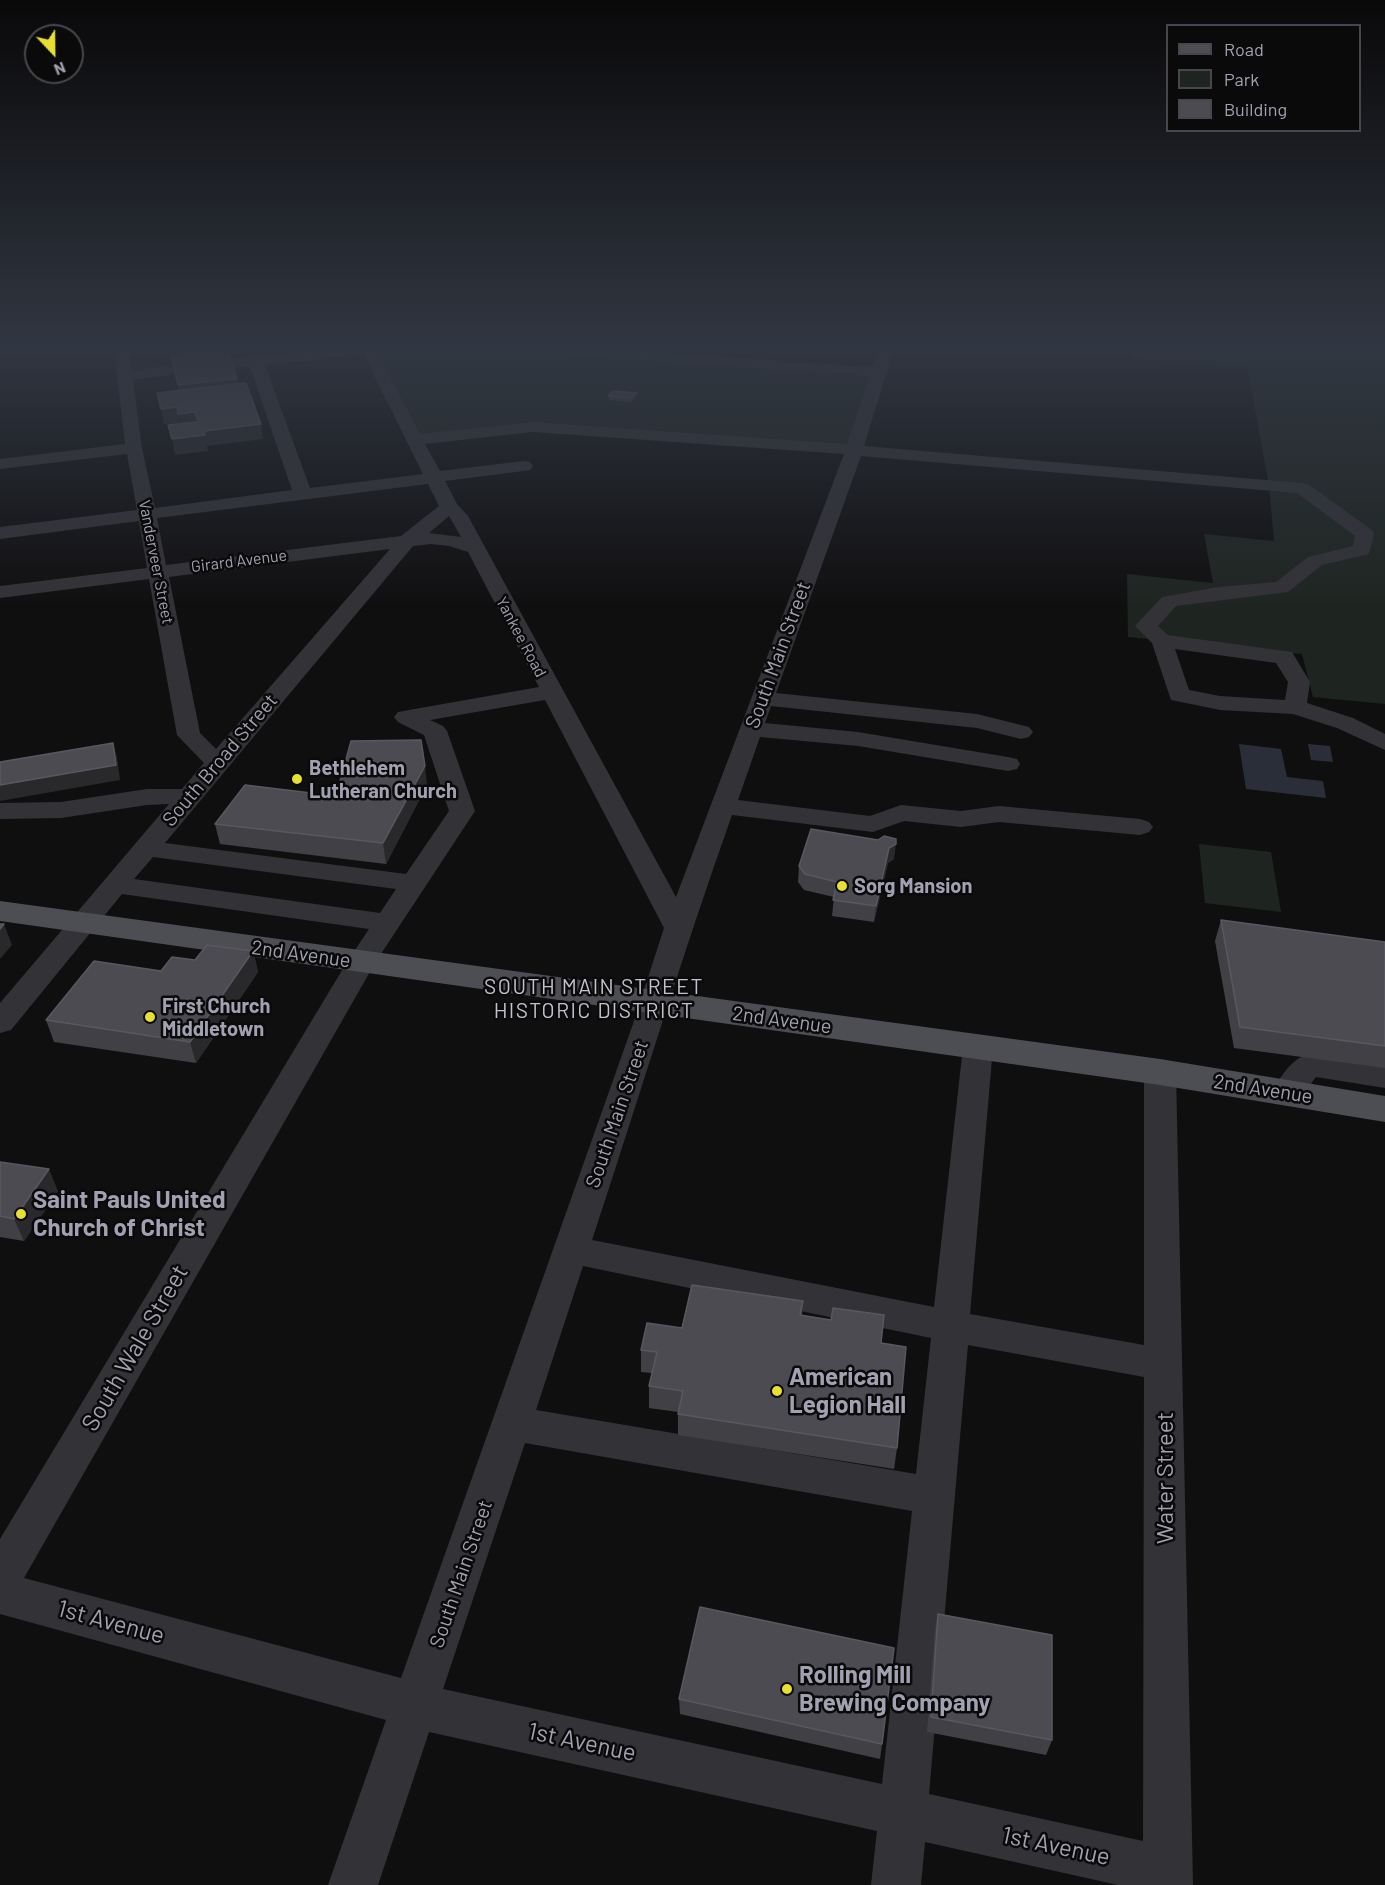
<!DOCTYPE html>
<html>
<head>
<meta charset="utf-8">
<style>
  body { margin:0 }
  #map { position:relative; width:1385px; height:1885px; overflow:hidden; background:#100f10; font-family:Barlow,sans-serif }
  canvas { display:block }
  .legend { position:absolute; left:1166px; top:24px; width:195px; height:108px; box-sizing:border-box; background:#0b0a0b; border:2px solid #47464d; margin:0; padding:8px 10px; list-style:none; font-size:18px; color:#a1a1b1 }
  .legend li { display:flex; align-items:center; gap:12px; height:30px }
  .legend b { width:30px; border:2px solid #47464d }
  .north { position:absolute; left:24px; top:24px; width:60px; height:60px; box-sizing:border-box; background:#0b0a0b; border:2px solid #47464d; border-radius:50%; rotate:158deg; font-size:16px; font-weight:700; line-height:24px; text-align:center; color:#a1a1b1 }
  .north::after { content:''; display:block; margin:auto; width:21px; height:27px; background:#e7df31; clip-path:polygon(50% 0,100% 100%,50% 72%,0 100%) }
</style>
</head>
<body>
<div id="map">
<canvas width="1385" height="1885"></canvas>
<ul class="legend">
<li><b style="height:8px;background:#4d4d54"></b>Road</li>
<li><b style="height:16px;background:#1e2521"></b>Park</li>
<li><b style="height:16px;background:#4c4b51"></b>Building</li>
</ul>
<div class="north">N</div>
</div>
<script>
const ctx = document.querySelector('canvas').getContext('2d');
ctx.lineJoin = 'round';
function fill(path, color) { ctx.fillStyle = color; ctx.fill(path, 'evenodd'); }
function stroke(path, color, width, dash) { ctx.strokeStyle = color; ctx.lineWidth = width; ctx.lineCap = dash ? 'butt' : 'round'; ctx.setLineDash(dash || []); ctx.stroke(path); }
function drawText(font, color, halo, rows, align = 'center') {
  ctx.font = font + ' Barlow,sans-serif'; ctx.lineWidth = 5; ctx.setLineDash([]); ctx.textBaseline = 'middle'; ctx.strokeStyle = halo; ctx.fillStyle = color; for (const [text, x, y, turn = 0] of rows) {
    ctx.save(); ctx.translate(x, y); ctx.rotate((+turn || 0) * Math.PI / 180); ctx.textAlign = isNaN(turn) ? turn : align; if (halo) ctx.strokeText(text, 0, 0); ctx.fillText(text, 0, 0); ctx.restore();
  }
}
fill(new Path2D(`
  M366,345H485L879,372L854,450L533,427L415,440Z
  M1130,345H1385V704L1313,697L1302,654L1128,637L1127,574L1213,583L1204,534L1274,541L1269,485L1247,367L1134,359Z
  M1199,844L1271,852L1281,912L1205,903Z`), '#1e2521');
fill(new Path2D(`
  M1239,744L1281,749L1287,777L1323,781L1326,798L1246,789Z
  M1308,744L1330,746L1333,762L1311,760Z`), '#2a2e38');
fill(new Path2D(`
  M130,345H155L153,348L132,353L129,356L132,371L168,365L176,370L168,375L133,380L142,448L155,508L292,490L250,367H226L223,364L231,359L373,345L420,434L533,422L847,444L870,376L485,349L478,345H549L873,367L881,345H895L864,446L1302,483L1308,484L1372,530L1374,534L1369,554L1322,565L1288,592L1176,606L1158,626L1168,635L1292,652L1310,682L1307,703L1353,718L1385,734V750L1337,728L1293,714L1220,710L1171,700L1152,643L1135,626L1162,597L1218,587L1276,582L1308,557L1353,546L1355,536L1297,493L861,456L776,693L977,714L1029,727L1033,732L1029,737L1021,739L977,728L771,706L765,723L858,732L1008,757L1017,759L1020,764L1017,769L1008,771L858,746L760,737L738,800L870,816L901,805L961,811L999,806L1140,819L1149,822L1153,827L1149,832L1140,835L999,822L961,827L904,821L873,832L732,815C682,955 639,1098 592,1240L934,1307L963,1047L967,1040L978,1036L989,1040L993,1047L970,1314L1144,1345V1072L1149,1064L1160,1061L1171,1064L1176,1072L1193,1885H1118L925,1842L921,1885H871L877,1831L429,1732L378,1885H328L386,1720L0,1614V1539L347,962L369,929L122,894L11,1030L0,1033V1003L169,804L147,805L61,818L0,819V803L61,802L147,789H182L204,763L177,735L149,579L0,598V586L147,568L139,521L0,539V527L137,510L127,454L0,469V459L125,444L115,356L122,347ZM364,355L423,474L310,488L265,365ZM533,432L844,454L676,897L468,516L457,504L445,481L524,471L530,470L533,466L530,462L524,461L440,471L425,444ZM428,484L439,506L401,536L166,565L157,518ZM449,516L461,537L429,533ZM431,544L449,546L468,552L539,687L398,712L394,717L398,722L424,735L449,811L406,874L165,843L413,546ZM390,549L216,749L200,733L169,577ZM1175,649L1276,663L1288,682L1285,700L1220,696L1189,690ZM545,700L664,928L633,1024L401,1678L24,1578L375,963L475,811L447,731L443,726L430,720ZM153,857L396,889L380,913L134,879ZM583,1266L931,1338L916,1474L536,1410ZM968,1345L1144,1377L1143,1841L929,1794ZM525,1443L912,1511L882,1784L443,1689Z
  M1308,1054L1385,1066V1088L1316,1077C1303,1094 1299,1108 1276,1101L1271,1093C1280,1078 1291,1059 1308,1054Z`), '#333237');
fill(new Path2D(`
  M0,901L1160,1059L1385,1096V1122L1160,1085L0,921Z`), '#4d4d54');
fill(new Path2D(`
  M637,393V397L632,402L609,400L608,396Z
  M427,785L386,864L220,844L215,824L336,796Z
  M894,859L888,863L874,922L832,916L834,897L804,890L798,882L799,866Z
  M1221,920L1385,942V1068L1234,1048L1215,941Z
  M253,951L258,972L196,1063L54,1042L46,1020L161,971L195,960Z
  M0,1162L58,1191L24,1241L0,1237Z
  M803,1301L802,1316L881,1343L897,1448L894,1469L678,1435V1412L649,1408V1386L652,1373L641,1372V1350L682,1328Z
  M938,1614L1052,1740L1046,1755L927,1732L935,1630Z
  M679,1699L882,1744L880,1759L680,1714Z`), '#414045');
fill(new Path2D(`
  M0,345H94V347L0,357Z
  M237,379L240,390L180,397L178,385Z
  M637,393V397L632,402V398Z
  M177,407L180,423L164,424L161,409Z
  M195,412L198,428L181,430L178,414Z
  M261,424L263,439L207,446L208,451L175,455L172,439L204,431Z
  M113,743L117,757L120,780L0,801V785Z
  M425,766L427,785L386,864L383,843Z
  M896,844L894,859L888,863L874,922L876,906L889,848Z
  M4,924L12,945L0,959V929Z
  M253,951L258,972L196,1063L190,1042Z
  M49,1169L58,1191L24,1241L14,1219Z`), '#29282b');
const building = new Path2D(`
  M228,349L237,379L178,385L171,355Z
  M246,383L261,424L204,431L205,435L172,439L168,425L198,422L195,412L178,414L177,407L161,409L157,393Z
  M613,391L637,393L632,398L608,396Z
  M421,740L425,766L383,843L215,824L245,785L336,796L351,741Z
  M113,743L116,765L0,785V762Z
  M811,829L878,840L884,836L896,839V844L889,848L876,906L833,900L837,882L805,874L799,866Z
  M1221,920L1385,942V1046L1240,1027Z
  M0,924H4L0,929Z
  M207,945L253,951L190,1042L46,1020L94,961L161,971L172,957L195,960Z
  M0,1162L49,1169L14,1219L0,1216Z
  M692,1285L803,1301L800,1315L831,1320L833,1308L884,1315L881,1343L906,1347L897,1448L678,1414L683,1391L649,1386L657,1352L641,1350L647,1323L682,1328Z
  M700,1607L894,1648L882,1744L679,1699Z
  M938,1614L1052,1635V1740L931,1717Z`);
fill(building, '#4c4b51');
stroke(building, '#595860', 1.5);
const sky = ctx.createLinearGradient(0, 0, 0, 609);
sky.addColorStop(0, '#090809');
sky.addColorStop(0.57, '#313742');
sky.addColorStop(1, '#31374200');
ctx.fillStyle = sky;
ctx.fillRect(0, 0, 1385, 609);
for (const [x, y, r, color] of [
  [297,779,6,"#e7df31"],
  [842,886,6,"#e7df31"],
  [150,1017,6,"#e7df31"],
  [21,1214,6,"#e7df31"],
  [777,1391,6,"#e7df31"],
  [787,1689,6,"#e7df31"]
]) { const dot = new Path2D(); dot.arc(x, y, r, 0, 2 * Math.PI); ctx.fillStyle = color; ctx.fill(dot); stroke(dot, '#0b0a0b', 2); }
drawText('16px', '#a1a1b1', '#0b0a0b', [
  ["Girard Avenue",239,561,-7],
  ["Vanderveer Street",156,562,79],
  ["Yankee Road",521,637,62]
]);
drawText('20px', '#a1a1b1', '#0b0a0b', [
  ["South Main Street",778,655,-70],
  ["South Broad Street",220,760,-50],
  ["2nd Avenue",301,954,8],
  ["2nd Avenue",782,1020,8],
  ["2nd Avenue",1263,1089,9],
  ["South Main Street",617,1114,-71],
  ["South Main Street",461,1574,-71]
]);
drawText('bold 20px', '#a1a1b1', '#0b0a0b', [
  ["Bethlehem",309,768],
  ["Lutheran Church",309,791],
  ["Sorg Mansion",854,886],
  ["First Church",162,1006],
  ["Middletown",162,1029]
], 'left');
ctx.letterSpacing = '1.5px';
drawText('21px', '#c2c2cd', '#0b0a0b', [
  ["SOUTH MAIN STREET",594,987],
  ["HISTORIC DISTRICT",594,1011]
]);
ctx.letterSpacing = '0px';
drawText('bold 24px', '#a1a1b1', '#0b0a0b', [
  ["Saint Pauls United",33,1200],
  ["Church of Christ",33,1228],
  ["American",789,1377],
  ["Legion Hall",789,1405],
  ["Rolling Mill",799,1675],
  ["Brewing Company",799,1703]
], 'left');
drawText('24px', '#a1a1b1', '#0b0a0b', [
  ["South Wale Street",135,1348,-60],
  ["Water Street",1165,1478,-90],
  ["1st Avenue",111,1622,15],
  ["1st Avenue",582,1742,12],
  ["1st Avenue",1056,1846,12]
]);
</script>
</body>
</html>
